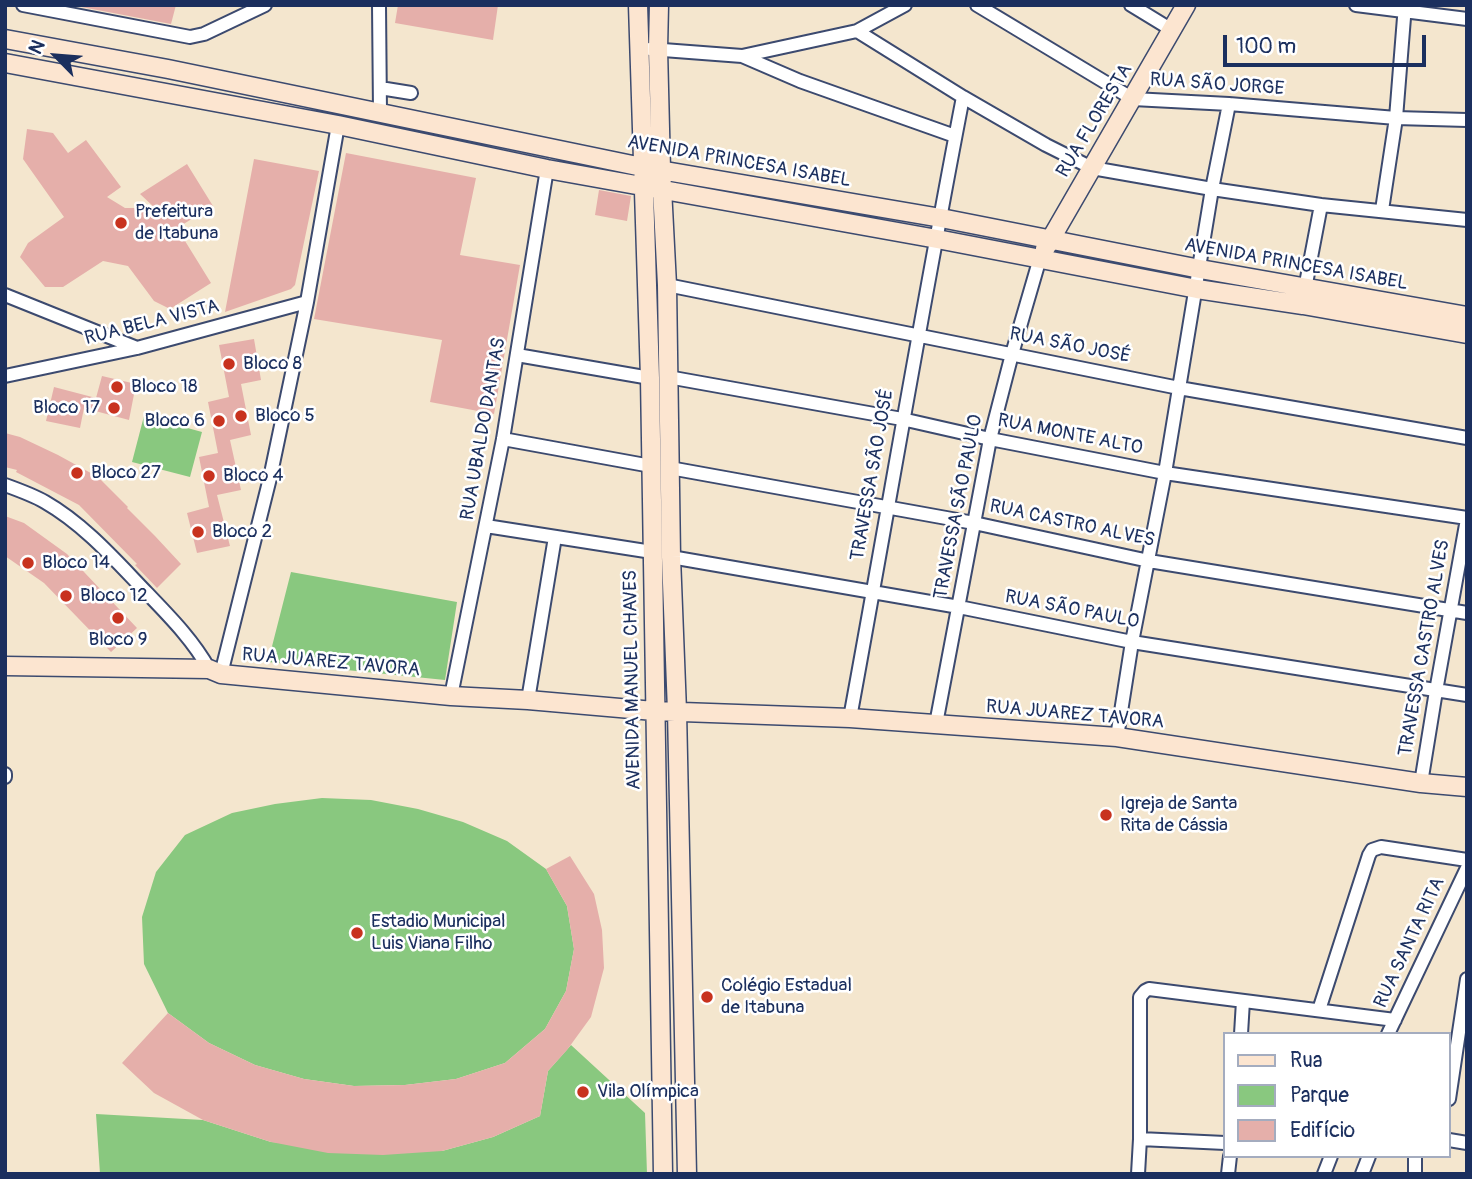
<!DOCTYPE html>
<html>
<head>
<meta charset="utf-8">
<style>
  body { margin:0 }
  #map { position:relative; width:1472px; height:1179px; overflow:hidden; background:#f4e6ce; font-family:Pangolin,sans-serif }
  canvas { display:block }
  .frame { position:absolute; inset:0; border:7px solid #1b2f5e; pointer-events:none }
  .legend { position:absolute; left:1223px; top:1032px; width:228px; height:126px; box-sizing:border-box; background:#fff; border:2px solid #a4acbf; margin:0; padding:9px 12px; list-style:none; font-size:21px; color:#1b2f5e }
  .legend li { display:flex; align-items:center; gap:14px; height:35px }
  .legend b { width:35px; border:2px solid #a4acbf }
  .north { position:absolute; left:21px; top:21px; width:70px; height:70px; -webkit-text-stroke:5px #fff; paint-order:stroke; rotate:295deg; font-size:19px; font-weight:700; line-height:28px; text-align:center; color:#1b2f5e }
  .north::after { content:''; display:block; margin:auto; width:24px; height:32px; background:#1b2f5e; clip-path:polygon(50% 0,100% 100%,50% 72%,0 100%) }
  .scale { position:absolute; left:1223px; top:35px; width:203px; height:32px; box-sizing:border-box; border:4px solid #1b2f5e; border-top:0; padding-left:9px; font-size:21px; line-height:24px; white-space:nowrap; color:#1b2f5e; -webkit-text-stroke:5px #fff; paint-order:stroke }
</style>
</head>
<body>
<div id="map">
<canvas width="1472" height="1179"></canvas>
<div class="frame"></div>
<ul class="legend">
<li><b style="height:9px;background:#fce5d0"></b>Rua</li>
<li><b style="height:19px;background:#89c87f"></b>Parque</li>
<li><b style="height:19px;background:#e5afaa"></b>Edifício</li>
</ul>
<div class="north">N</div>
<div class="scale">100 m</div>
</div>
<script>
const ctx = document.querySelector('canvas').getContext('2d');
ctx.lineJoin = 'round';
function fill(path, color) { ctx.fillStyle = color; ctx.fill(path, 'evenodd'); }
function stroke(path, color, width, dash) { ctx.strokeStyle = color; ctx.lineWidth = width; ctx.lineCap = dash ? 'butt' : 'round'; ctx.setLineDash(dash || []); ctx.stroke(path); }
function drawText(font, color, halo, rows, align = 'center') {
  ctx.font = font + ' Pangolin,sans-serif'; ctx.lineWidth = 5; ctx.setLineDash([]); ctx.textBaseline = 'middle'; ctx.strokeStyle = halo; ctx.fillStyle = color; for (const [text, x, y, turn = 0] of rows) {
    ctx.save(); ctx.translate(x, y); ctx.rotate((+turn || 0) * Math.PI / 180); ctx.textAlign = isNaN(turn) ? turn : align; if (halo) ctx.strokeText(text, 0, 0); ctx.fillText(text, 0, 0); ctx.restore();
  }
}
fill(new Path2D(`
  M144,416L202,432L190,477L132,462Z
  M291,572L457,602L445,680L268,662Z
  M322,798L371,800L418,809L463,822L507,841L546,869L567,906L574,949L566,991L545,1029L505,1063L456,1079L405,1085L354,1086L304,1079L255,1065L209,1043L168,1013L144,964L142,917L156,872L185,835L232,813L275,804Z
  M571,1045L645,1113L647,1174H100L96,1114L203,1120L271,1142L442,1151L493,1137L540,1116L548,1071Z`), '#89c87f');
fill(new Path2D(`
  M71,5H176L171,24Z
  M398,5H498L493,40L395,23Z
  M27,129L53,133L68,153L86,140L121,187L107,197L125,208H155L140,194L187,164L213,206L177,228L211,283L170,309L154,301L128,266L103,261L63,287H45L20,257L28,243L64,217L23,159Z
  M346,153L476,178L460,255L520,265L494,414L430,402L442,340L314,319Z
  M254,159L319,171L295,285L291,289L225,312Z
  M599,190L631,196L627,221L595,215Z
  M254,339L261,380L241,384L251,435L230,440L241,490L217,495L230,546L197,553L187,513L209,507L199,457L218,453L208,402L229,397L219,345Z
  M102,376L136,384L129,420L84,408L80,428L46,421L54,387L96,398Z
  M5,433L20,437L58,455L98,477L128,507L127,508L155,536L181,564L157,588L135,565L137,564L79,505L16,472L17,470L5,467Z
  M5,516L24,523L67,554L137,628L111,652L44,583L5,556Z
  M570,856L594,894L602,930L604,968L591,1017L567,1050L548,1071L540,1116L493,1137L442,1151L383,1155L328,1153L271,1142L203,1120L154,1093L122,1063L168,1013L209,1043L255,1065L304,1079L354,1086L405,1085L456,1079L505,1063L545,1029L566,991L574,949L567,906L546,869Z`), '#e5afaa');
const street = new Path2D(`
  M23,5L190,37L204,34L265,5
  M379,5L380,112
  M977,5L1133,99L1229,104L1396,118L1467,120
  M1131,5L1172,30
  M1356,5L1467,19
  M650,49L742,56L857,31L905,5
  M742,56L800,81L955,136
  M380,88L411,93
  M963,97L1046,145L1092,168L1212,189L1321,205L1467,220
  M1382,210L1396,118L1405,5
  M667,285L1179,388L1467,438
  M1304,294L1321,205
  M5,295L137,348
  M517,355L650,378
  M5,376L137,348L307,302
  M668,377L902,419L990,439L1165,473L1467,518
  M503,439L651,466
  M670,468L974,523L1149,561L1467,613
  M5,485C19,490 33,495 45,502C85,525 116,561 147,593C169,616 193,640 209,669
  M486,526L652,552
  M671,557L959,607L1132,642L1467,695
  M221,674L270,478L307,302L338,125
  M451,696L503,439L547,169
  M528,700L555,537
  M850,718C888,511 923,303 963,97L857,31
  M936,724L990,439L1012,354L1040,258
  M1117,737L1132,642L1165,473L1212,189L1229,104
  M5,774V777
  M1421,783L1436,691L1467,519
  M1319,1010L1369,855L1372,850L1381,847L1467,860
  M1241,1034L1243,1001
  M1388,1034L1467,868
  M1449,1099L1467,979
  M1140,1139L1225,1143
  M1449,1140L1467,1143
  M1138,1174L1140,1139V997L1145,991L1149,989L1395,1020
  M1228,1174L1230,1156
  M1324,1174L1331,1156
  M1362,1174L1369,1156
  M1415,1174V1156`);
const secondary = new Path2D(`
  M638,5L650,378L663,1174
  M659,5L658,49L661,169L667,285L671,557L677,711L687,1174
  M5,39L168,69L642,167L941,218L1200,269L1467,316
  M5,63L338,125L547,169L937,239L1197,289L1303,305L1467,334
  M1045,249L1186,5
  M5,666L209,669L221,674L451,696L528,700L654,711L850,718L1117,737L1421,783L1467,787`);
stroke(street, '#3c4a6f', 16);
stroke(secondary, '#3c4a6f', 21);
stroke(street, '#fff', 12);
stroke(secondary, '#fce5d0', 18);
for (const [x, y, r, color] of [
  [121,223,7,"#c8321e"],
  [229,364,7,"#c8321e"],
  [117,387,7,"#c8321e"],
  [114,408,7,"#c8321e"],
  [241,416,7,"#c8321e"],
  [219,421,7,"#c8321e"],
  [77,473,7,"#c8321e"],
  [209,476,7,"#c8321e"],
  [198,532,7,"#c8321e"],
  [28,563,7,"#c8321e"],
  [66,596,7,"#c8321e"],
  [118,618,7,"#c8321e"],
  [1106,815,7,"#c8321e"],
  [357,933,7,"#c8321e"],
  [707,997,7,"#c8321e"],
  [583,1092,7,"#c8321e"]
]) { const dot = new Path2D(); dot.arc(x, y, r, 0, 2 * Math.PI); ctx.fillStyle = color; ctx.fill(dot); stroke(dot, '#fff', 2.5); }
drawText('19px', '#1b2f5e', '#fff', [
  ["RUA SÃO JORGE",1217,85,4],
  ["RUA FLORESTA",1095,121,-59],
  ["AVENIDA PRINCESA ISABEL",739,162,10],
  ["AVENIDA PRINCESA ISABEL",1296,265,10],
  ["RUA BELA VISTA",152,323,-14],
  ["RUA SÃO JOSÉ",1070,346,11],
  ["RUA UBALDO DANTAS",484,429,-80],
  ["RUA MONTE ALTO",1070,435,11],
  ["TRAVESSA SÃO JOSÉ",873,475,-80],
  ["TRAVESSA SÃO PAULO",959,507,-79],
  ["RUA CASTRO ALVES",1072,524,12],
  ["RUA SÃO PAULO",1072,610,11],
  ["TRAVESSA CASTRO ALVES",1425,648,-80],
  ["RUA JUAREZ TAVORA",331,663,5],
  ["AVENIDA MANUEL CHAVES",633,680,-91],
  ["RUA JUAREZ TAVORA",1075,715,5],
  ["RUA SANTA RITA",1410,943,-65]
]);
drawText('19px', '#1b2f5e', '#fff', [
  ["Prefeitura",135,212],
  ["de Itabuna",135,234],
  ["Bloco 8",243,364],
  ["Bloco 18",131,387],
  ["Bloco 17",100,408,"right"],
  ["Bloco 5",255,416],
  ["Bloco 6",205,421,"right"],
  ["Bloco 27",91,473],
  ["Bloco 4",223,476],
  ["Bloco 2",212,532],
  ["Bloco 14",42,563],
  ["Bloco 12",80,596],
  ["Bloco 9",118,640,"center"],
  ["Igreja de Santa",1120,804],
  ["Rita de Cássia",1120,826],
  ["Estadio Municipal",371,922],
  ["Luis Viana Filho",371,944],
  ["Colégio Estadual",721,986],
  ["de Itabuna",721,1008],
  ["Vila Olímpica",597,1092]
], 'left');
</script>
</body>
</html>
